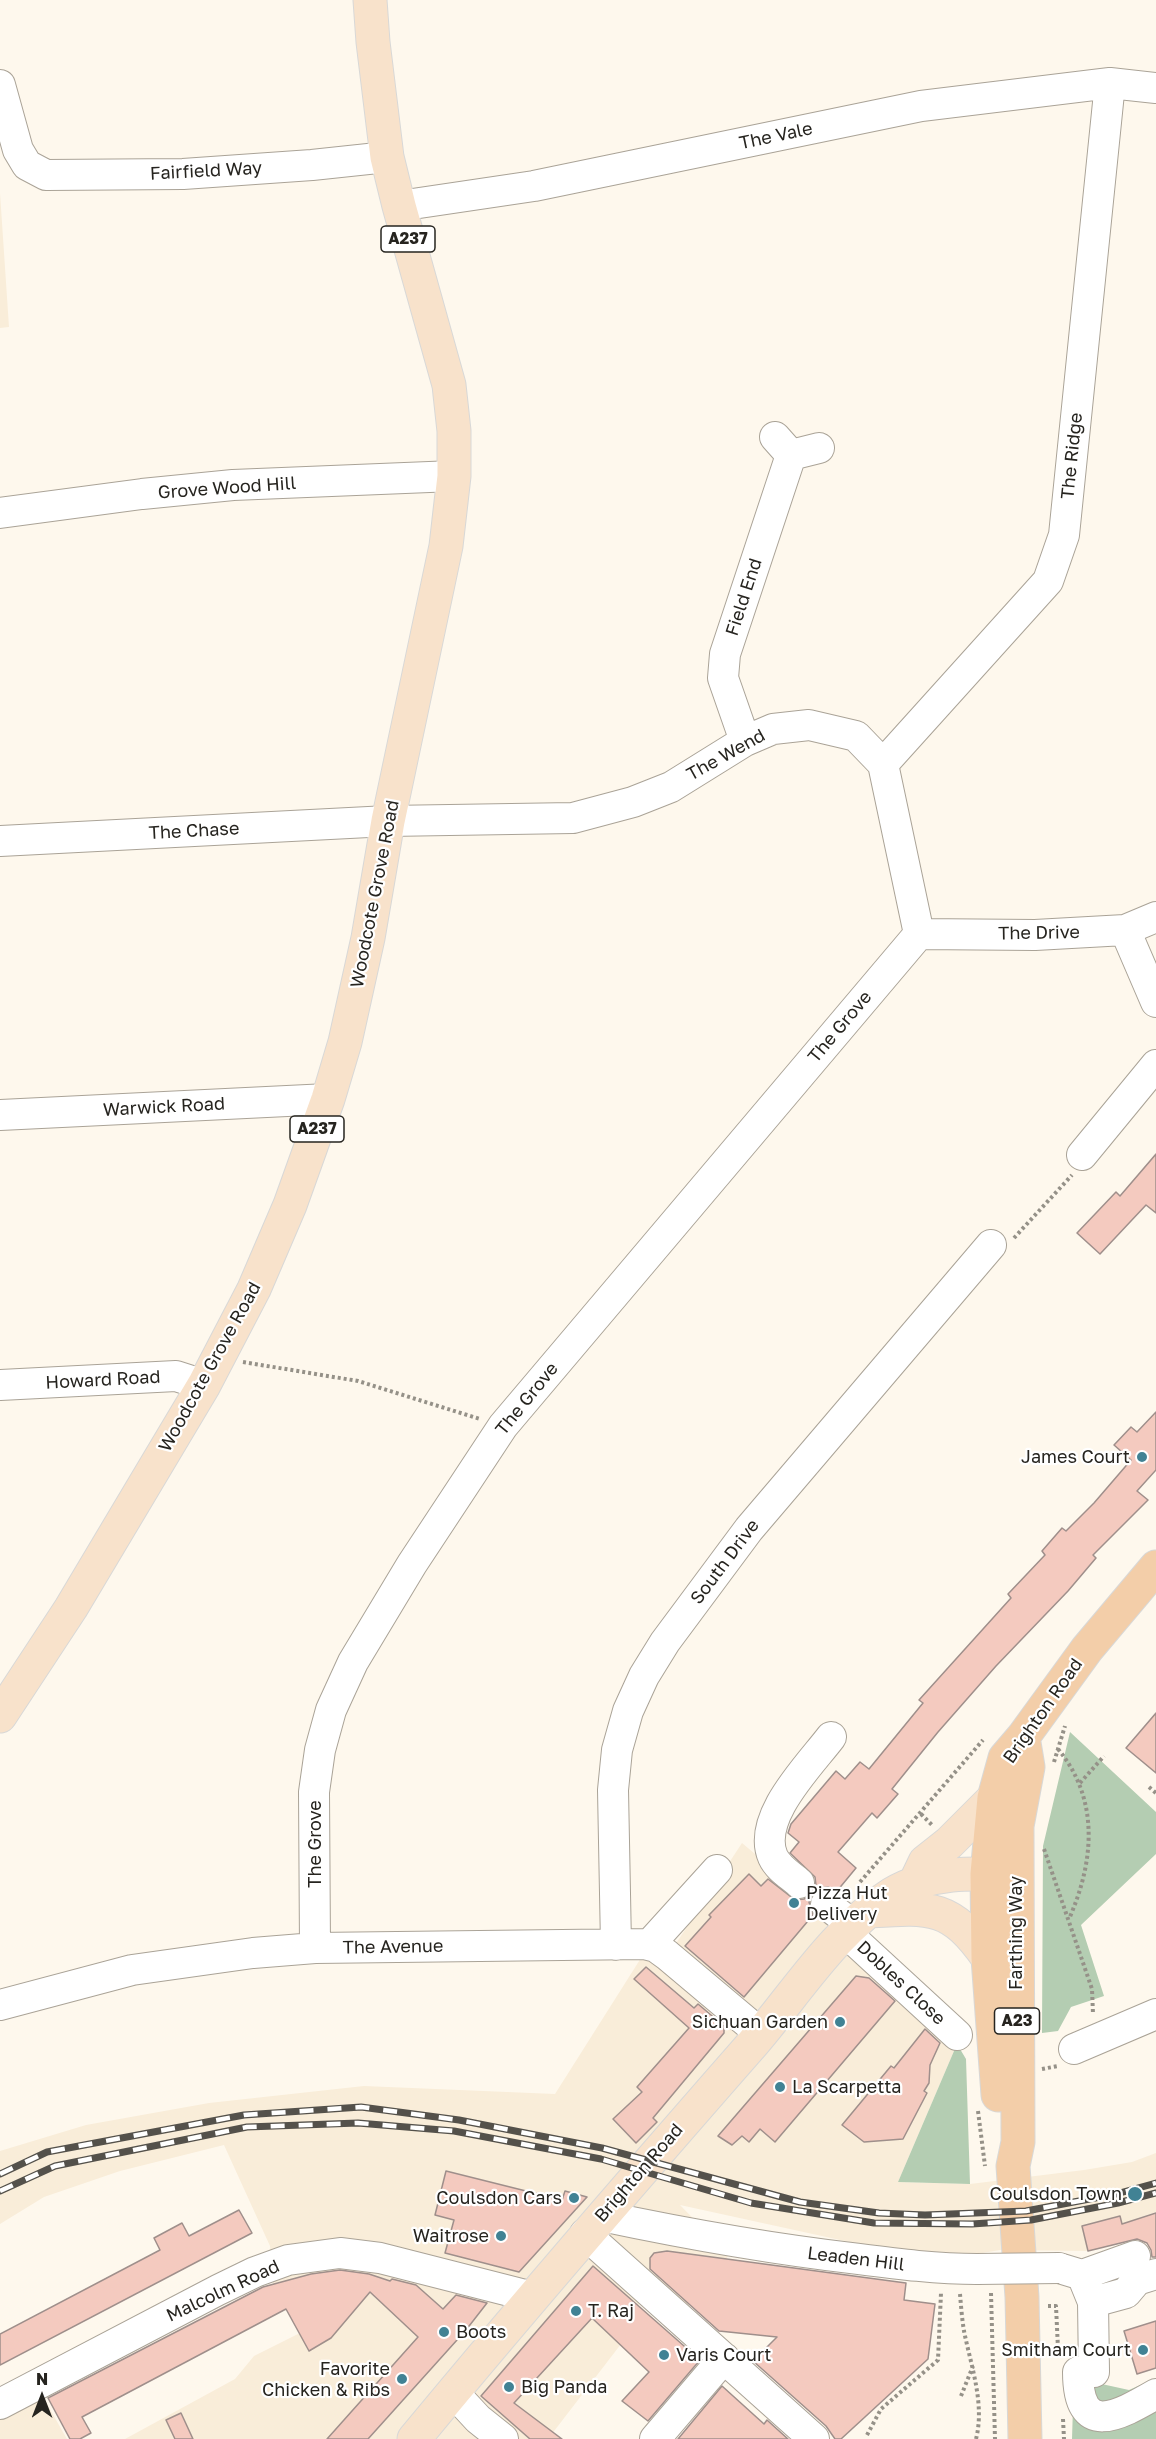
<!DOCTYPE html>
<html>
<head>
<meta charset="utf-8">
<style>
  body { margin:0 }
  #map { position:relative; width:1156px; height:2439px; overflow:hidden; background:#fef8ed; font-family:"Golos Text",sans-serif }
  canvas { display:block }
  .north { position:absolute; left:12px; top:2367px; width:60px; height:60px; -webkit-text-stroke:4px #fff; paint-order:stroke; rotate:0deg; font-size:16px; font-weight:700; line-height:24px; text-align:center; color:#26241f }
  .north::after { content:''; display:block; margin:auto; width:21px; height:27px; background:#26241f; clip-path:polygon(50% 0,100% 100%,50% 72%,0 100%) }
</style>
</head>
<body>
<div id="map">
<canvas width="1156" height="2439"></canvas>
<div class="north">N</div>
</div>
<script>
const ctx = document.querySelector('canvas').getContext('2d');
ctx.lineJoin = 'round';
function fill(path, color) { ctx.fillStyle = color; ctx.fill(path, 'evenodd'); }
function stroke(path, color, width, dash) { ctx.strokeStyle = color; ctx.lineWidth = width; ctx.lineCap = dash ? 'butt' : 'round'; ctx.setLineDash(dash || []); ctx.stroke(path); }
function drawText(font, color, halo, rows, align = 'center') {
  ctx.font = font + ' "Golos Text",sans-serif'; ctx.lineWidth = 4.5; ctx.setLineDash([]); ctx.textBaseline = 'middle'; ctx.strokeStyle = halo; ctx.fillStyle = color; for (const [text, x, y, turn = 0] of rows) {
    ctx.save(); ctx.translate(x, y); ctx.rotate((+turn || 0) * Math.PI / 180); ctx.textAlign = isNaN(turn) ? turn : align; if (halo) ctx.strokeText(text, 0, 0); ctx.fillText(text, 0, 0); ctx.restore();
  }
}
fill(new Path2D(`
  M0,193L9,327L0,328Z
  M742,1843L829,1916L957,2044L898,2182L970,2184L1084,2170L1132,2162L1156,2153V2212L1138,2218L1142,2235L1126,2242L1088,2251L1000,2250L965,2256L918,2257L680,2205L729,2255L684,2311L641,2302L612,2335L621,2344L548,2439H125L235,2379L254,2356L300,2333L273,2283L270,2246L224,2145L120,2171L44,2197L0,2224V2151L86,2125L209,2103L364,2086L555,2094L641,1958L677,1942Z
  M40,2392L67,2439H0V2414Z`), '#f9edd9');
fill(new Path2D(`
  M1070,1732L1156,1812V1854L1081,1925L1104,1996L1071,2007L1058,2031L1042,2033L1043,1846Z
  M957,2044L966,2059L970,2184L898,2182Z
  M1156,2378V2439H1072L1073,2407L1088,2381L1129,2390Z`), '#b4cdb2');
const building = new Path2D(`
  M1156,1154V1213L1146,1205L1100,1254L1077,1233L1116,1192L1120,1196Z
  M1156,1412V1470L1137,1491L1148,1500L1093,1555L1096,1558L1068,1591L996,1666L938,1732L892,1789L898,1794L877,1818L872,1813L838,1852L856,1868L837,1891L828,1887L820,1888L813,1893L816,1885L815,1877L790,1853L799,1842L788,1833L791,1824L836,1771L845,1779L860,1762L869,1769L923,1703L919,1700L1011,1598L1008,1594L1045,1555L1042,1551L1062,1528L1066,1531L1094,1503L1131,1460L1114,1445L1131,1427L1137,1432Z
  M1156,1713V1773L1126,1748Z
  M749,1874L761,1886L768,1879L795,1900L804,1899L812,1894L809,1902L813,1915L744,1997L685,1946L711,1917L709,1915Z
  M646,1967L694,2008L698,2004L724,2026V2033L653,2118L657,2122L636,2143L613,2119L642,2092L637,2087L689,2028L634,1979Z
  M856,1976L869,1978L895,2001L775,2142L760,2129L749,2142L742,2136L732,2145L718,2136Z
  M925,2029L940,2043L930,2065L929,2083L924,2091L927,2093L903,2139L864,2142L842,2125L891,2066L894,2068Z
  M446,2171L562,2200L565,2191L587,2197L519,2272L445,2253L454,2220L435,2215Z
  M239,2210L252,2233L0,2365V2334L160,2250L154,2238L182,2223L189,2236Z
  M1156,2213V2257H1152L1151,2250L1147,2243L1137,2239L1088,2251L1082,2226L1120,2216L1122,2224Z
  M667,2251L906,2283L904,2300L935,2304L928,2359L841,2439H835L826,2426L753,2361L777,2337L719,2331L650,2269V2258L654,2253Z
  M593,2266L700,2360L648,2421L622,2401L649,2372L592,2318L514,2403L562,2439H530L481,2396Z
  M340,2270L369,2274L390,2281L392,2279L416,2285L443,2309L456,2295L487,2303L466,2330L368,2439H327L418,2337L370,2292L331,2338L309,2351L286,2309L82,2417L91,2433L80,2439H70L48,2398L263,2287L311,2274Z
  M1156,2321V2368L1137,2374L1124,2331Z
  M722,2386L764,2424L767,2420L788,2439H678Z
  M181,2413L193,2439H175L166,2420Z`);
fill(building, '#f4cabf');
stroke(building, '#9f8f8b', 1.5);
const minor = new Path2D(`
  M0,85L18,150L27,165L46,175L183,174L312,165L387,157
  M399,206L534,186L921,106L1110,83L1156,88
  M775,437L791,455L819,448
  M0,513L142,494L233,485L454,476
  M745,741L723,678L725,654L791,455
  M883,764L1048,581L1064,535L1110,83
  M0,841L388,821L573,818L633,802L671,787L745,741L773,729L809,725L856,736L883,764L919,934
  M1125,930L1156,1002
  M919,934L1035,935L1125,930L1156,917
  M0,1115L328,1099
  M1082,1155L1156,1065
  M0,1385L176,1376L204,1385
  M799,1883C790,1875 778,1868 773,1857C756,1818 809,1766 831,1737
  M826,1904L853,1925
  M844,1931L957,2035
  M616,1945L613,1790L617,1750L628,1711L644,1676L665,1642L749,1529L991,1245
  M649,1945L717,1870
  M315,1948L314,1792L320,1750L331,1710L353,1662L412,1564L503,1426L919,934
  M0,2005L132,1970L253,1953L315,1948L644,1944L656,1947L667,1955L761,2034
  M1074,2049L1156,2014
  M602,2216C687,2234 772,2249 859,2259C898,2264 937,2269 977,2269
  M585,2234L814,2439
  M1059,2268L1082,2275L1093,2302L1094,2372H1078C1078,2439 1118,2416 1156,2394
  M1082,2275L1135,2256
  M1093,2302L1126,2293L1137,2280L1156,2274
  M453,2392L478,2419L503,2439
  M0,2404L218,2290L255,2272L288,2260L340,2253L380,2258L533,2297
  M655,2439L724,2358`);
const major = new Path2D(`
  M0,1716L71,1608L204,1385L254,1289L290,1205L328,1099L345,1042L368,938L388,821L446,546L454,476V431L449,385L399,206L387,157L373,42L370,0
  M915,1883L925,1862L949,1843L994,1798
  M870,1911C931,1907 951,1905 988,1958
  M414,2439C523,2307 635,2178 748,2049C794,1997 832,1932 892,1894C931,1871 972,1873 1015,1875`);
const highway = new Path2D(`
  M1023,1737L1028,1767L1017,1826L1018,2142L1013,2166L1022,2297L1025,2439
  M998,2095L988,1958L987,1874L994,1798L1005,1758L1023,1737L1087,1649L1156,1567`);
stroke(minor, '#aaa397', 32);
stroke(major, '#d8d8d7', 35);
stroke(highway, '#d8d8d7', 35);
stroke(new Path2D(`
  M1014,1238L1072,1175
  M243,1362L358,1381L480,1419
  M1058,1749C1100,1800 1094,1862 1069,1919
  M1054,1762L1065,1726
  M1080,1783L1104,1756
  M1149,1787L1156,1793
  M921,1814L932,1825
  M1044,1849L1092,1989L1093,2014
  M860,1882L983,1740
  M1042,2069L1058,2066
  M978,2111L985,2166
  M991,2293L995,2439
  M960,2294C961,2306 962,2319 964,2331C971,2366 985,2404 976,2439
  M1048,2306H1056L1058,2349L1068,2347
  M961,2396L973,2366
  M1063,2419L1064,2439
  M867,2435L881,2409L938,2360L941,2293`), '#959188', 4, [3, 3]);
stroke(minor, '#fff', 30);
stroke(major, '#f8e2cb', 33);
stroke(highway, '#f3cea9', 33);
const rail = new Path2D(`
  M0,2174L47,2152L244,2115L361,2107L459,2120L602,2148L800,2202L879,2213L925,2215L1026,2211L1116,2194L1156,2183
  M0,2191L55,2166L247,2127L358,2123L454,2131L601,2159L751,2203L874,2223L972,2224L1031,2220L1118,2203L1156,2193`);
stroke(rail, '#54514b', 7);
stroke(rail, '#fff', 4.5, [14]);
const minorBridge = new Path2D(`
  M977,2269L1059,2268`);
stroke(minorBridge, '#aaa397', 32, []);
stroke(minorBridge, '#fff', 30);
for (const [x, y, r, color] of [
  [1142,1457,6,"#418294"],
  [794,1903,6,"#418294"],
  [840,2022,6,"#418294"],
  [780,2087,6,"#418294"],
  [1135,2194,8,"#418294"],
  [574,2198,6,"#418294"],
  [501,2236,6,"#418294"],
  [576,2311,6,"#418294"],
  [444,2332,6,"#418294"],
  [1143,2350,6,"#418294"],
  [664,2355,6,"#418294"],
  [402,2379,6,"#418294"],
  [509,2387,6,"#418294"]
]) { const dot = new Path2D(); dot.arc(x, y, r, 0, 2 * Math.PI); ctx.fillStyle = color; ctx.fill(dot); stroke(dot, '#fff', 2); }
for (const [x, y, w] of [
  [408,239,54],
  [317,1129,54],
  [1017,2021,45]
]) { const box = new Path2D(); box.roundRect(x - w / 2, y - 13, w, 26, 4.5); ctx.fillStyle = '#fff'; ctx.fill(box); stroke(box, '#26241f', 1.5); }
drawText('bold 16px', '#26241f', null, [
  ["A237",408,239],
  ["A237",317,1129],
  ["A23",1017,2021]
]);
drawText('18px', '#26241f', '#fff', [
  ["The Vale",776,136,-12],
  ["Fairfield Way",206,171,-3],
  ["The Ridge",1072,456,-84],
  ["Grove Wood Hill",227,488,-4],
  ["Field End",744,597,-72],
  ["The Wend",726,755,-29],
  ["The Chase",194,831,-3],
  ["Woodcote Grove Road",375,894,-79],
  ["The Drive",1039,933,-1],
  ["The Grove",840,1027,-50],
  ["Warwick Road",164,1107,-3],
  ["Woodcote Grove Road",210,1367,-61],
  ["Howard Road",103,1380,-3],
  ["The Grove",527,1399,-51],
  ["South Drive",725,1562,-53],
  ["Brighton Road",1043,1711,-55],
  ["The Grove",315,1844,-90],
  ["Farthing Way",1016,1933,-90],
  ["The Avenue",393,1947,-1],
  ["Dobles Close",901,1983,43],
  ["Brighton Road",639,2173,-49],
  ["Leaden Hill",856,2259,7],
  ["Malcolm Road",223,2291,-25]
]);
drawText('18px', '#26241f', '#fff', [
  ["James Court",1130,1457],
  ["Pizza Hut",806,1893,"left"],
  ["Delivery",806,1914,"left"],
  ["Sichuan Garden",828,2022],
  ["La Scarpetta",792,2087,"left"],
  ["Coulsdon Town",1122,2194],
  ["Coulsdon Cars",562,2198],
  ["Waitrose",489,2236],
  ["T. Raj",588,2311,"left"],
  ["Boots",456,2332,"left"],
  ["Smitham Court",1131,2350],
  ["Varis Court",676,2355,"left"],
  ["Favorite",390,2369],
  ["Chicken & Ribs",390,2390],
  ["Big Panda",521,2387,"left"]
], 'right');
</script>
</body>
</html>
